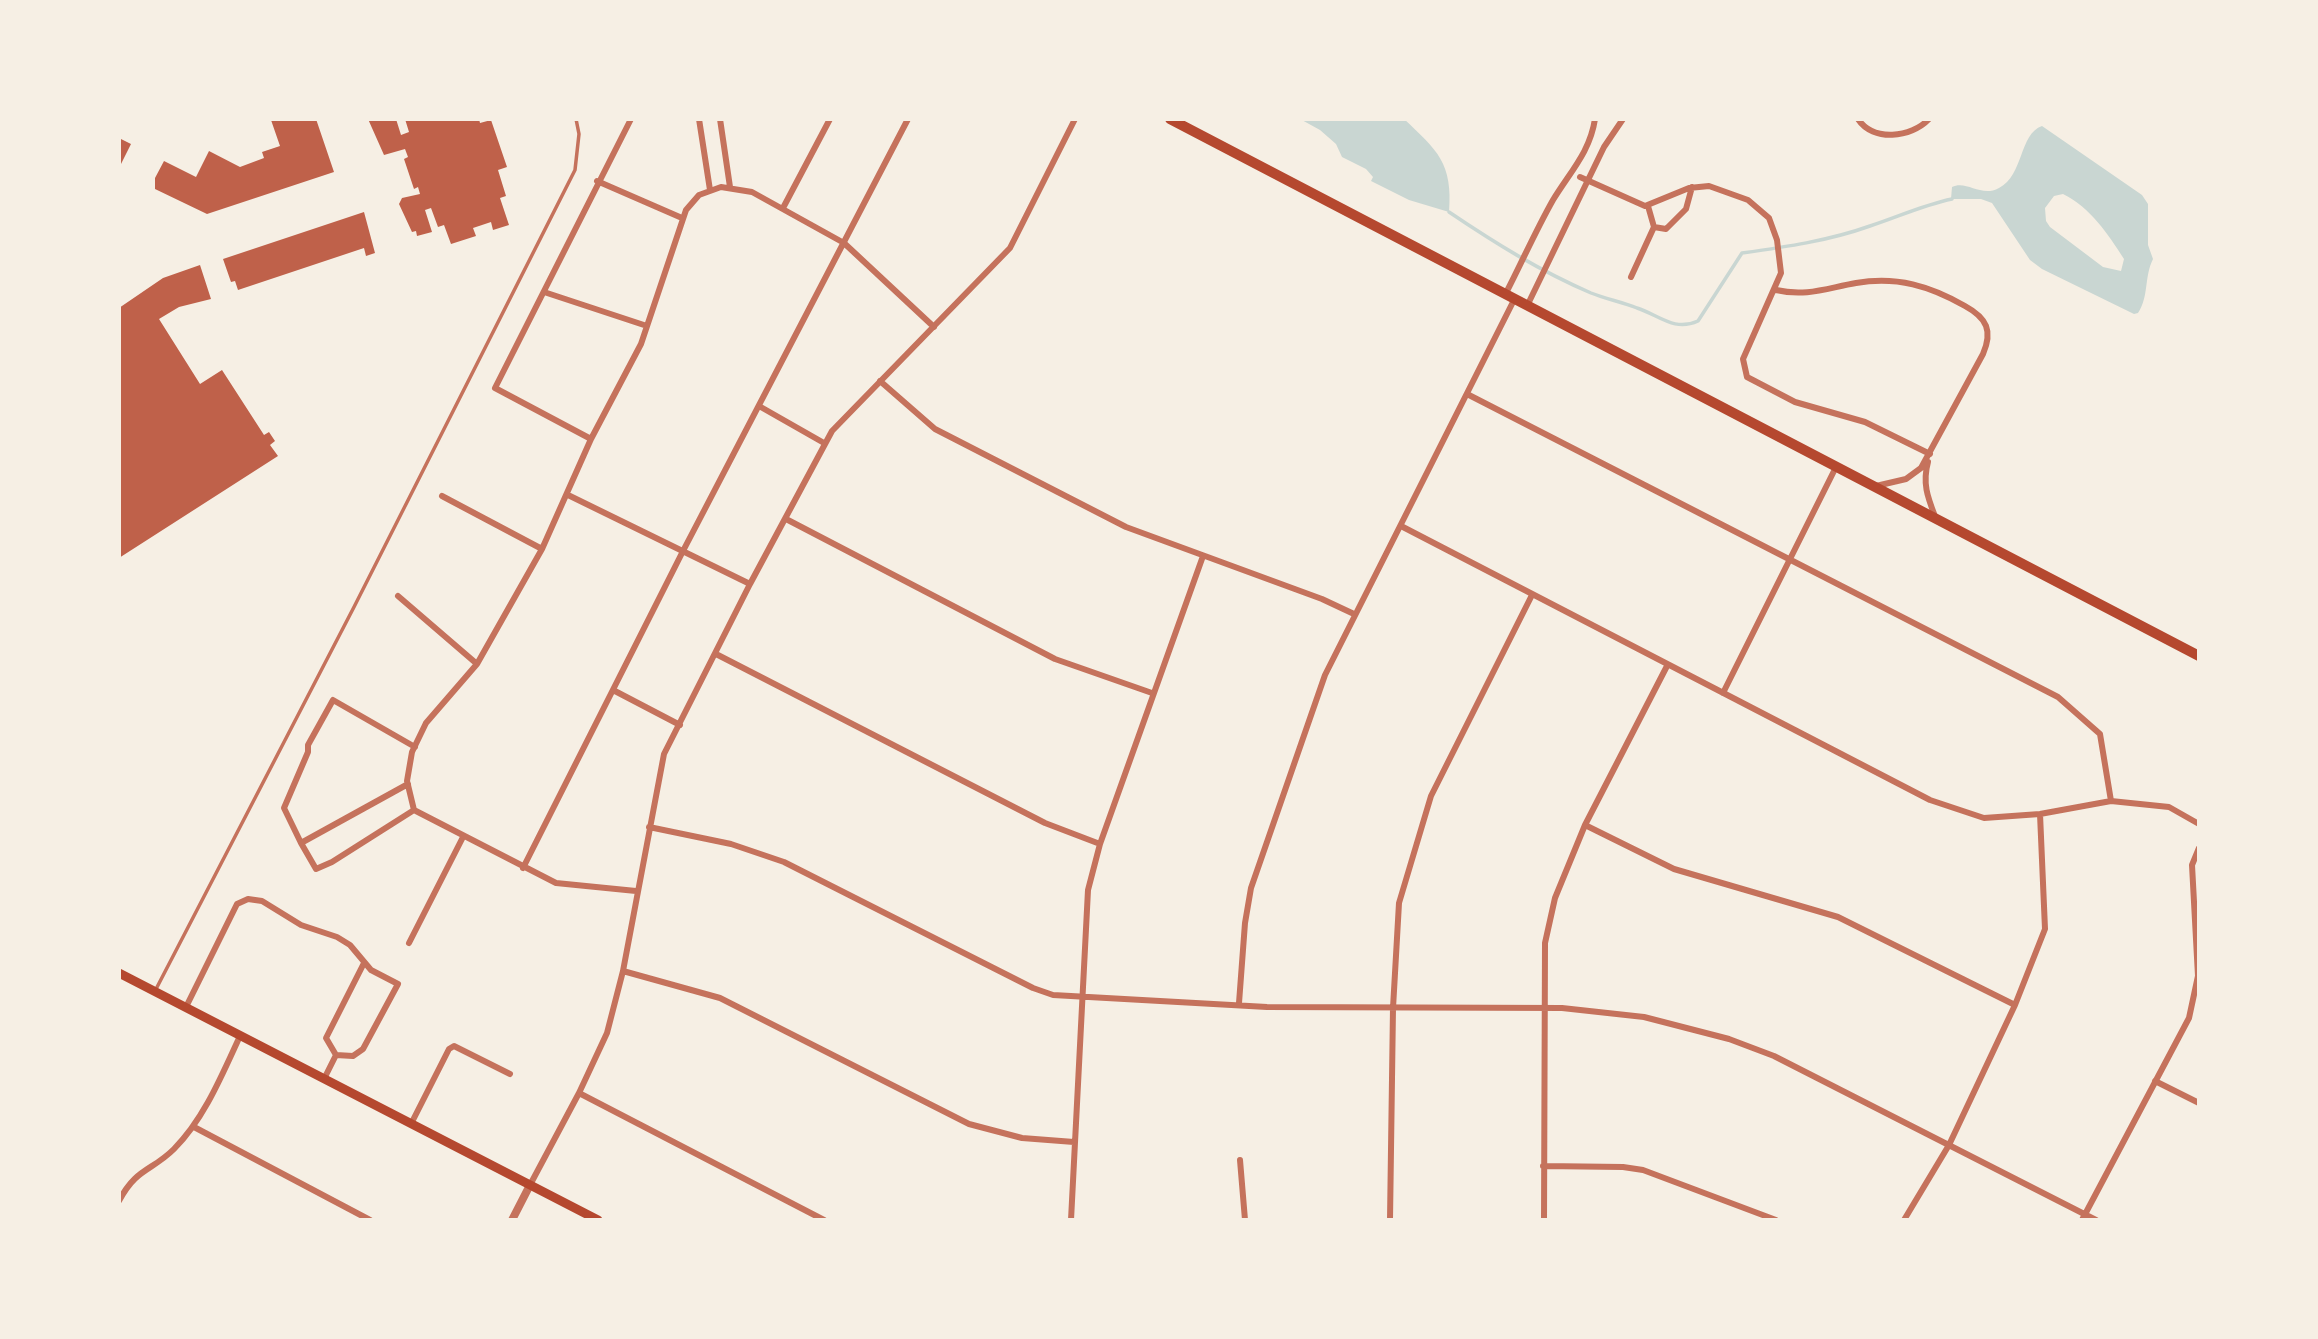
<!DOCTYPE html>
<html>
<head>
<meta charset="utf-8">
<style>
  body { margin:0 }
  #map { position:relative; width:2318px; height:1339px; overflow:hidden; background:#f6efe4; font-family:"Noto Serif",serif }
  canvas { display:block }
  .frame { position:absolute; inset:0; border:121px solid #f6efe4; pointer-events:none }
</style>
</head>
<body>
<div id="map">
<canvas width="2318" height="1339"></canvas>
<div class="frame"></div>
</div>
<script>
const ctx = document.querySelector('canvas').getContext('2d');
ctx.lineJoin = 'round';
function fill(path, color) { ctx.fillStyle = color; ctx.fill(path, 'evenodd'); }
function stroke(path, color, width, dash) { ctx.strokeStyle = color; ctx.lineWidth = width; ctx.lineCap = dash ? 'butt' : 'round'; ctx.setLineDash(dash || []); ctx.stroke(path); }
fill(new Path2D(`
  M1300,119H1404C1437,150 1453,163 1449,212L1409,200L1371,181L1373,177L1366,169L1342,157L1336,144L1320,130Z
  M2042,126L2142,195L2148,204V245L2153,259C2144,277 2149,297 2138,313L2134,314L2042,269L2030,260L1992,203L1981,199H1951L1952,187C1967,180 1981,198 1999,188C2024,175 2019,134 2042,126ZM2063,194C2091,208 2108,234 2124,259L2121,271L2103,267L2050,227L2046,221L2045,208L2054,196Z`), '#c9d6d2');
stroke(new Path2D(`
  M1449,212C1495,243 1540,271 1591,293C1606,299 1622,302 1637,308C1659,315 1674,332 1698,321L1742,253C1785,247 1828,241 1870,226C1898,217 1923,205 1952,199`), '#c9d6d2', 3.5);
fill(new Path2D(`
  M316,119L334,172L207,214L155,189V178L164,161L196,177L209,151L240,167L264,158L262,152L280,146L271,120Z
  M368,119H396L401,135L409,132L405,119H479L480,123L491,120L507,167L498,170L506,196L500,198L509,225L493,230L491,222L473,228L476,236L451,244L444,225L438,227L431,208L425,210L432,232L417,236L416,231L412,232L399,204L402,198L420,194L418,187L414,189L404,159L408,157L405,149L384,155Z
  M119,138L131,144L119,168Z
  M364,212L375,253L366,256L364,248L238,290L235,281L231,282L223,259Z
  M200,265L211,299L179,307L159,319L200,384L222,370L264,435L269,432L275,441L270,445L278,456L119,558V308L163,278Z`), '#bf614a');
stroke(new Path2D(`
  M155,991L354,607L575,170L579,134L576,119`), '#c5725c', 3.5);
stroke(new Path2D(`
  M699,119L710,190
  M720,119L730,187
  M1858,119C1873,142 1911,138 1929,119
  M1580,177L1645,206L1689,188L1709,186L1748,200L1769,218L1777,240L1781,273L1743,359L1747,377L1795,402L1865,422L1930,454
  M597,181L682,218
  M1648,206L1654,227L1666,229L1686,209L1692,187
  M783,208L830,119
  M1631,277L1654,227
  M1776,290C1806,297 1827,288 1856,283C1897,276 1930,286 1965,306C1987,318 1993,331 1983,354L1921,468L1906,479L1876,486
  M544,292L647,326
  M1506,293C1522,262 1536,230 1553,200C1570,172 1590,152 1595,119
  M1528,304L1604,147L1623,119
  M880,381L935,429L1126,527L1322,599L1354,614
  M1467,394L2058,697L2100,734L2111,801
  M759,406L824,443
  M591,439L495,388L631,119
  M1928,462C1922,484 1928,498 1936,519
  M568,495L750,584
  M442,496L542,549
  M786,519L1055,659L1152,693
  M1401,526L1930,800L1984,818L2040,814L2111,801L2169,807L2199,824
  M398,596L477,664
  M716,654L1045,823L1100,844
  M613,690L680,725
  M1723,693L1836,467
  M408,784L301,843L284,808L308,752V745L333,700L415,747
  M1585,825L1674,869L1838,917L2015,1005
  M649,827L731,844L784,862L1033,988L1053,995L1267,1007L1562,1008L1644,1017L1729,1039L1774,1056L2096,1220
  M301,843L316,869L332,862L414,810
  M523,868L683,551L908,119
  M636,891L556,883L414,810L407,781L412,752L426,723L477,664L542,549L591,439L641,344L686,210L699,195L721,187L752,192L844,243L934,327
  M409,943L463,837
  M623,971L720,998L969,1124L1022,1138L1074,1142
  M1239,1003L1245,923L1251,888L1325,675L1515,298
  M186,1007L237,904L248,899L262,901L301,925L337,937L350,945L371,970L398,984L363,1049L353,1056L336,1055L326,1038L364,963
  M324,1079L336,1055
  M2155,1081L2199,1103
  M579,1093L824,1220
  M411,1124L449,1049L454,1046L510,1074
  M194,1127L370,1220
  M1240,1160L1245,1220
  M1543,1166L1623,1167L1643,1170L1776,1220
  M530,1185L579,1093L607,1033L623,971L664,754L750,584L832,431L1010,248L1075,119
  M119,1201C136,1168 152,1171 174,1149C204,1119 222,1075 240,1036
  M1071,1220L1088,890L1100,844L1203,556
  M1390,1220L1393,1008L1399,903L1431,796L1532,595
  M1544,1220L1545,943L1555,898L1585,825L1667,666
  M1904,1220L1949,1145L2015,1005L2045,929L2040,814
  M2082,1220L2189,1018L2198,976L2192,865L2199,848`), '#c5725c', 6);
stroke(new Path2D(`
  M512,1220L530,1185`), '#c5725c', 8);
stroke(new Path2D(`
  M119,973L598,1220`), '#b5482f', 9);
stroke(new Path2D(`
  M1170,119L2199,656`), '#b5482f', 10);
</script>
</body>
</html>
